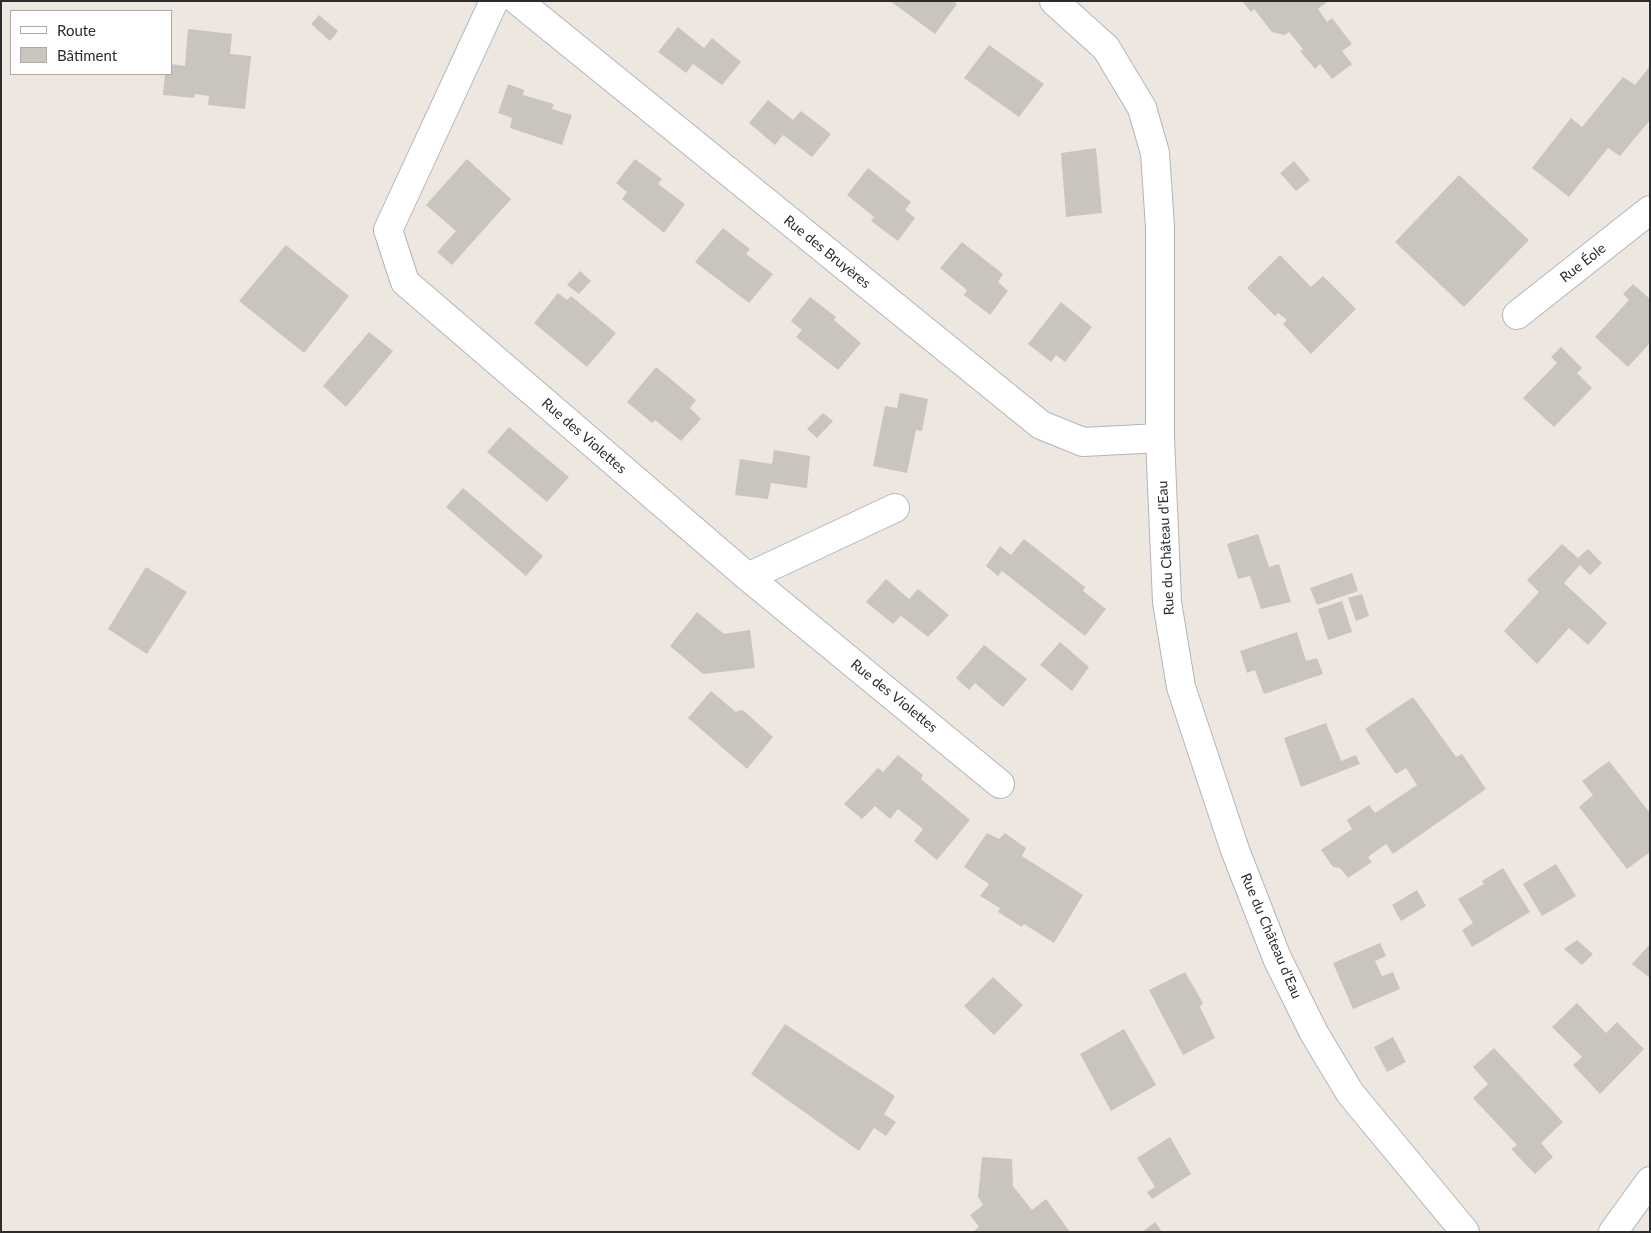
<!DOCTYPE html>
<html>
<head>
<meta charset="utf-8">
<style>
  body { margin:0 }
  #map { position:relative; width:1651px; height:1233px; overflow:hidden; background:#ede7df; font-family:Lato,sans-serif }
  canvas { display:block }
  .frame { position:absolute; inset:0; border:2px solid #2c2c2c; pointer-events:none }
  .legend { position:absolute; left:10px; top:10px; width:162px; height:65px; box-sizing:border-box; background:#fff; border:1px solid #ababab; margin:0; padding:6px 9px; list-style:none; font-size:15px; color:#2c2c2c }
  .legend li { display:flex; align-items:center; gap:10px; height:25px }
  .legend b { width:25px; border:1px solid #ababab }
</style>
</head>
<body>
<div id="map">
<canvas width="1651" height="1233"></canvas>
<div class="frame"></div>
<ul class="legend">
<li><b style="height:6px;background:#fff"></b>Route</li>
<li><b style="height:14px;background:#c9c5bd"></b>Bâtiment</li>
</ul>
</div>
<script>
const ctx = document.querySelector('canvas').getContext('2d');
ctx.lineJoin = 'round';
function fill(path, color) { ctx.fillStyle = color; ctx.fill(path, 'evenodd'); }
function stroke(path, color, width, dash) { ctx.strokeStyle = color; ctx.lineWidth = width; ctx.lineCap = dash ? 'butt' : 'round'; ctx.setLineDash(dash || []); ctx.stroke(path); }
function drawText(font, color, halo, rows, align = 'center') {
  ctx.font = font + ' Lato,sans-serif'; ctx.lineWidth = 4; ctx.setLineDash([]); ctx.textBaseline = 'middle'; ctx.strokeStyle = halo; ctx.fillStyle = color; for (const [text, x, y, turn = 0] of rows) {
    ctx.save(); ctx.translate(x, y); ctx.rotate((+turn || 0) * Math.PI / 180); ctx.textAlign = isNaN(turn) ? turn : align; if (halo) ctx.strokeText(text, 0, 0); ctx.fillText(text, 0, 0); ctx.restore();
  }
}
fill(new Path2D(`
  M890,1H953L957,4L935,34Z
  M1242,1H1326L1327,2L1318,9L1327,22L1332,18L1352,44L1342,51L1352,64L1332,79L1320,64L1315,69L1300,51L1303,49L1289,32L1285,35L1272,32L1254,9L1251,12Z
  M319,15L338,31L330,41L311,24Z
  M678,27L704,48L712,38L741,62L722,85L693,64L686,73L658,52Z
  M188,29L232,34L230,54L251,56L245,109L208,105L209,96L195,94L194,98L163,95L165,74H171V64L185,66Z
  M989,45L1044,84L1019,117L964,78Z
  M1650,66V120L1620,156L1608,148L1569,197L1532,168L1571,118L1582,127L1623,77L1635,85Z
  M508,84L524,90L523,95L554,104L552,109L572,115L562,145L510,128L512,118L498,113Z
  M768,100L793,120L801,111L831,134L812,157L783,135L775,145L749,123Z
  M1096,148L1102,213L1066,217L1061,153Z
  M467,159L511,199L452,265L437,252L456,231L426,205Z
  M635,159L662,179L658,184L685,204L664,233L622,199L627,192L616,183Z
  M1294,161L1310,180L1296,191L1280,173Z
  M868,168L911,202L905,210L915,218L898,241L871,221L874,217L847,195Z
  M1459,175L1529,240L1464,307L1395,242Z
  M723,228L750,249L746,254L773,274L749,303L695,262Z
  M962,242L1003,274L998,282L1008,291L990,315L964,295L967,290L940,268Z
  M286,245L349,296L304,353L239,301Z
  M1280,255L1311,287L1323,276L1356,309L1311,354L1283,324L1287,320L1278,313L1275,316L1247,288Z
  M580,271L591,281L579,294L567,285Z
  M1633,284L1650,299V343L1628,367L1595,337L1629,300L1623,294Z
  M558,293L567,300L571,296L616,333L587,367L534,323Z
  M810,297L836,317L834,320L861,343L838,370L796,337L802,330L791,321Z
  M1061,302L1092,327L1065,362L1056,355L1051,362L1028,344Z
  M369,332L393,351L346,407L323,386Z
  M1561,347L1582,368L1577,373L1592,388L1554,427L1523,398L1557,363L1551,357Z
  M656,367L696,400L690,408L701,419L681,441L655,420L652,423L627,402Z
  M900,393L928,399L922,431L916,430L907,473L873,466L885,406L897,408Z
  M823,413L833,421L817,438L807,429Z
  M509,427L569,477L547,502L487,452Z
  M774,450L810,456L807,488L771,483L768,499L735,495L740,459L772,464Z
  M463,488L543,556L526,576L446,507Z
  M1258,534L1269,567L1279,564L1291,602L1261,609L1250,576L1238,579L1227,544Z
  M1024,539L1085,587L1083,591L1106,609L1085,636L1002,571L998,576L986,566L1000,546L1011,555Z
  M1562,544L1578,558L1588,549L1602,563L1590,575L1580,565L1564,583L1607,623L1588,645L1569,628L1537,664L1504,631L1539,592L1527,580Z
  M146,567L187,592L147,654L108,629Z
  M1352,573L1358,591L1317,605L1310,588Z
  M886,579L909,599L918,589L949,615L928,637L901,616L893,624L866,602Z
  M1362,594L1369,616L1356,621L1348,598Z
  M1342,601L1352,632L1328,640L1318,609Z
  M697,612L724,634L750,630L755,668L703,674L670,646Z
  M1297,632L1306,661L1317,658L1323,674L1264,694L1255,670L1247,673L1240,651Z
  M1060,642L1089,667L1072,691L1040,665Z
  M984,645L1027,679L1003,707L975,683L969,690L956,678Z
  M711,691L736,712L741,710L744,711L773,737L747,769L688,718Z
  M1413,697L1456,757L1462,754L1486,789L1393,854L1386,844L1368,857L1372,862L1348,878L1340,868L1333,867L1321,850L1352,829L1347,820L1369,805L1375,813L1417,785L1406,768L1396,774L1365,729Z
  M1326,723L1341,761L1356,755L1360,764L1301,787L1284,738Z
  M898,755L923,775L921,779L970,820L937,860L914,841L923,829L898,809L890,819L875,806L862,819L844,804L878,768L883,772Z
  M1609,761L1650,813V852L1627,869L1579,807L1593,795L1582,781Z
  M987,833L999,839L1005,833L1026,848L1022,856L1083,895L1054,943L1024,924L1022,927L998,912L1000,908L980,896L989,884L964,867Z
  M1556,864L1576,896L1542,916L1523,884Z
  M1503,868L1530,912L1472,947L1462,930L1473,923L1458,899L1484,884L1482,881Z
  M1417,890L1426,906L1401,921L1392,905Z
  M1577,940L1593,954L1582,965L1564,949Z
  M1380,943L1386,956L1375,961L1382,976L1393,972L1400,989L1353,1009L1333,963Z
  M1650,944V978L1632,964Z
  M1185,972L1203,1003L1200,1007L1215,1038L1183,1055L1149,990Z
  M993,977L1023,1005L994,1035L964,1006Z
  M1577,1003L1606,1033L1617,1022L1644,1049L1600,1094L1573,1065L1582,1057L1552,1027Z
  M785,1024L895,1096L884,1114L896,1122L886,1136L874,1128L859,1151L751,1074Z
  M1124,1029L1156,1085L1111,1111L1080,1054Z
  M1393,1037L1406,1062L1387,1072L1374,1047Z
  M1494,1048L1563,1122L1541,1143L1553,1157L1535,1174L1511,1149L1517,1145L1473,1098L1488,1084L1473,1067Z
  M1170,1137L1191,1174L1152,1199L1147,1192L1155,1187L1137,1158Z
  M982,1157L1012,1159L1013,1186L1032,1210L1046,1199L1070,1232H973L979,1227L970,1215L983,1205L978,1197Z
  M1155,1222L1162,1232H1142Z`), '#c9c5bd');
const minor = new Path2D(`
  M494,1L388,230L405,282L748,577L1000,784
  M518,1L1041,425L1083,442L1160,438
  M1054,1L1106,48L1142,108L1155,153L1160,227V438L1167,602L1181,687L1235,850L1277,958L1314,1033L1350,1093L1465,1232
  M1517,315L1650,210
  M748,577L895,508
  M1613,1232L1650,1181`);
stroke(minor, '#b2b5bf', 30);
stroke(minor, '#fff', 28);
drawText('14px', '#2c2c2c', '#fff', [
  ["Rue des Bruyères",827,252,39],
  ["Rue Éole",1583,263,-38],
  ["Rue des Violettes",584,436,41],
  ["Rue du Château d'Eau",1166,548,-93],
  ["Rue des Violettes",894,696,39],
  ["Rue du Château d'Eau",1271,936,67]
]);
</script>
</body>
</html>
